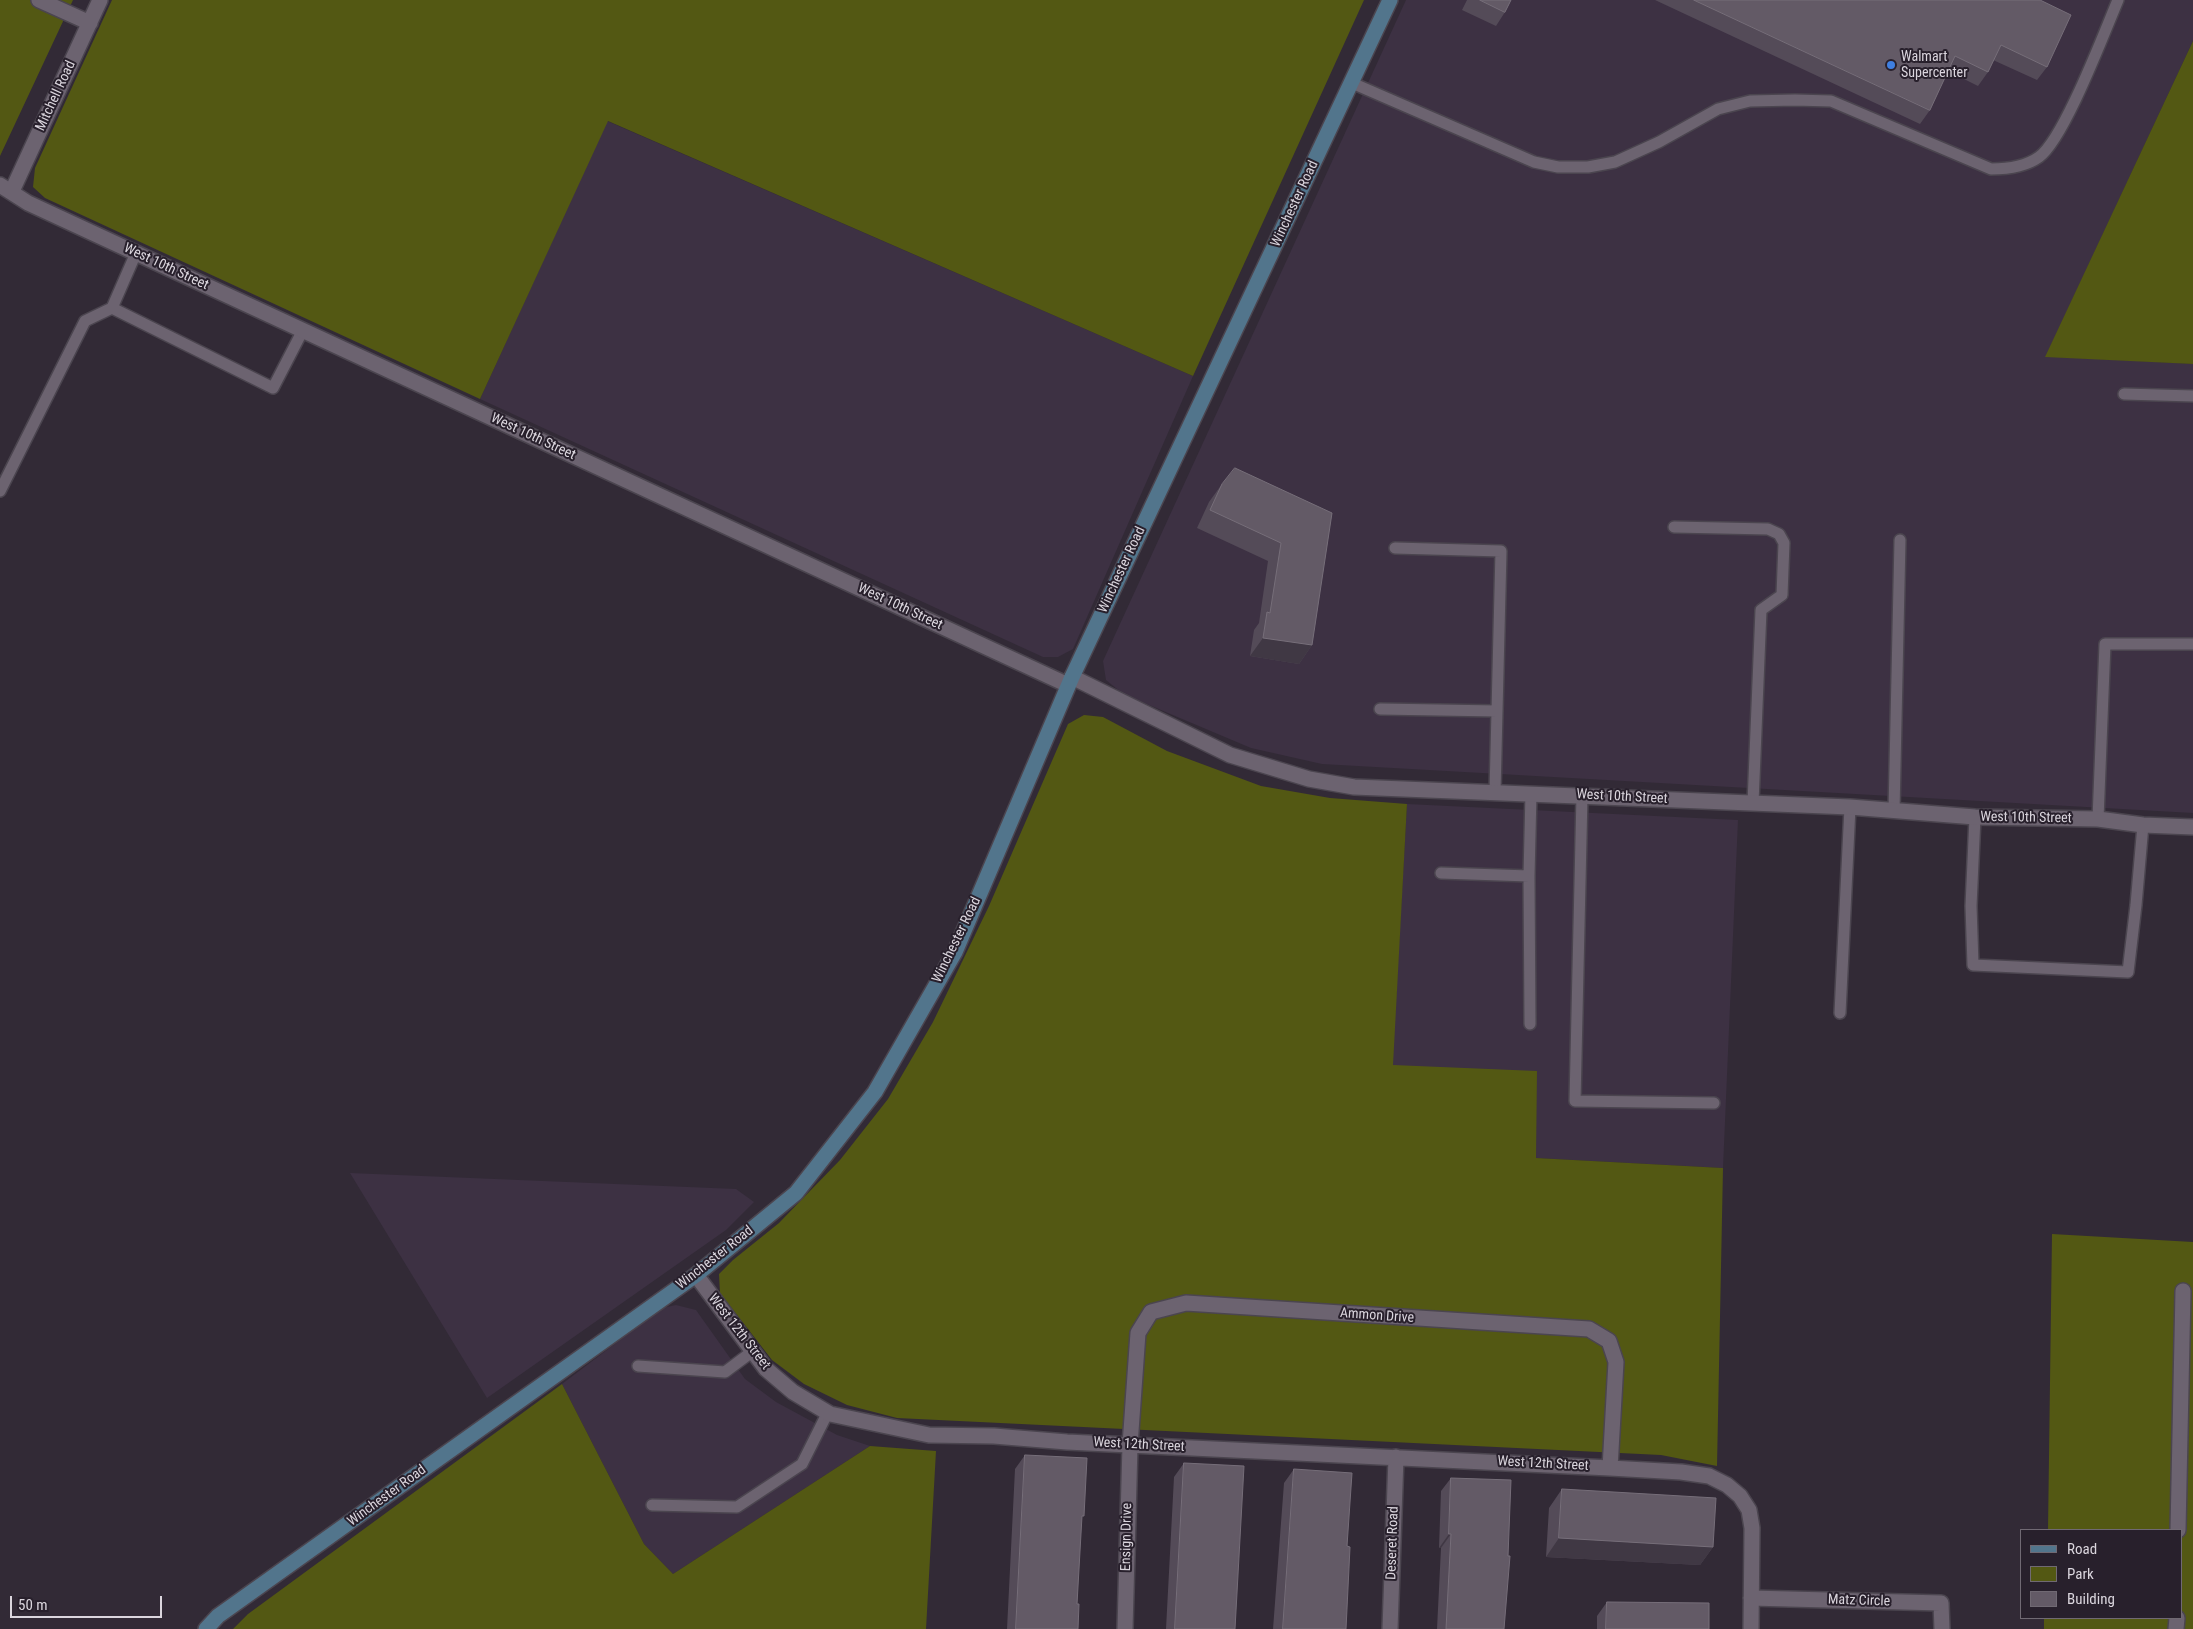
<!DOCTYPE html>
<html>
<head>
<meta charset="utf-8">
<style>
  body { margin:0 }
  #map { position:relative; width:2193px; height:1629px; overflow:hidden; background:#322a36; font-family:"Roboto Condensed",sans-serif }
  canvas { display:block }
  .legend { position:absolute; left:2020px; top:1529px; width:162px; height:90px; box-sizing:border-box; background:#28202c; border:1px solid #706973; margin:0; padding:6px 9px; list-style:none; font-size:15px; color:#dbd6de }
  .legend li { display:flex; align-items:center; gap:10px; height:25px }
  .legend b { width:25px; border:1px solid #706973 }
  .scale { position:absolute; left:10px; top:1596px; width:152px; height:22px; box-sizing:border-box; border:2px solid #dbd6de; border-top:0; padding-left:6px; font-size:15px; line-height:18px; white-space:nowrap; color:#dbd6de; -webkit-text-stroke:4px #28202c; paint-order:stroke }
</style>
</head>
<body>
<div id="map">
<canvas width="2193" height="1629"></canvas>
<ul class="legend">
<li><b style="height:6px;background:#52758c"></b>Road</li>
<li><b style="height:14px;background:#535813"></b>Park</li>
<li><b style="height:14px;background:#635a66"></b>Building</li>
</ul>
<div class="scale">50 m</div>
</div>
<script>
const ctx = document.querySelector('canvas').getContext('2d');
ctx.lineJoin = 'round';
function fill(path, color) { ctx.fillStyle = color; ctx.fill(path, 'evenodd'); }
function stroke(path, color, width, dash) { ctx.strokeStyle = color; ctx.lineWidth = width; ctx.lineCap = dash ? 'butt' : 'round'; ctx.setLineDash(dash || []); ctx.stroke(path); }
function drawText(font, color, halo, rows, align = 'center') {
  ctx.font = font + ' "Roboto Condensed",sans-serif'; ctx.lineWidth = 4; ctx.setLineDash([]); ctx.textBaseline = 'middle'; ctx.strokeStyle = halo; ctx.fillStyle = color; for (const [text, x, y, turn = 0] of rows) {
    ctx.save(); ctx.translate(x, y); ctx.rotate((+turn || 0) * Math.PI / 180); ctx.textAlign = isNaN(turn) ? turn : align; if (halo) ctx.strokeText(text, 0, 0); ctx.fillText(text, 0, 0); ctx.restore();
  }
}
fill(new Path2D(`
  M1406,0H2193V41L2046,356L2193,364V813L1322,764L1251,748L1123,694L1106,680L1103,661Z
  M607,121L1193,376L1073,649L1058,657H1043L480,399Z
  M1407,804L1738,820L1723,1168L1535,1158L1392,1065Z
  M350,1173L736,1189L754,1202L726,1230L487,1398Z
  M676,1305L696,1310L745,1379L776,1402L837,1435L870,1446L673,1574L644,1544L562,1384L662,1308Z`), '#3d3143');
fill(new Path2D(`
  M0,0H73L0,156Z
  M112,0H1364L1193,376L608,121L480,399L45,198L33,187L35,168Z
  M2193,41V364L2045,357Z
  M1084,715L1103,717L1167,751L1261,786L1330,798L1407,804L1393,1065L1537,1071L1536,1158L1723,1168L1717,1466L1661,1455L897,1418L847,1405L804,1384L772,1360L720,1293L719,1274L733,1260L779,1223L840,1160L888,1099L933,1022L989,906L1068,724Z
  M2052,1234L2193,1242V1629H2044V1618H2182V1530H2048Z
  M562,1384L644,1544L673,1574L870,1446L936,1451L926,1629H233L248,1614Z`), '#535813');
const lane = new Path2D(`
  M1352,83L1534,162L1558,167H1588L1615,162L1659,142L1718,109L1750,101L1795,100L1831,101L1991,169C2007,169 2025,167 2039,157C2064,139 2104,33 2118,0
  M112,308L273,388L303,330
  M2124,394L2193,396
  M0,491L85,321L112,308L136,253
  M1674,527L1768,529L1779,534L1784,543L1782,595L1761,610L1753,803
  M1395,548L1501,551L1495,792
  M1380,709L1497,711
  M1582,795L1575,1101L1714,1103
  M1894,811L1900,540
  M1975,817L1971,906L1973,965L2128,972L2136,905L2143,825
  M2098,819L2105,644H2193
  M1441,873L1529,876
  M1840,1013L1850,807
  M1530,1024L1529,876L1531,793
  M638,1366L725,1372L753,1351
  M652,1505L737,1507L802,1464L828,1412`);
const street = new Path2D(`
  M39,0L90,23
  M0,185L28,203L1068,685
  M12,191L100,0
  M1072,677L1230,755L1309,779L1354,787L1850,807L1975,817L2098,819L2143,825L2193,827
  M696,1275L766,1369L793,1392L830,1414L929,1435L994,1436L1067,1442L1610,1468L1681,1472L1709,1476L1727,1485L1740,1496L1749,1510L1752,1528L1751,1629
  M2178,1530L2183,1291
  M1751,1598L1941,1603L1942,1629
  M1125,1629L1130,1445L1138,1333L1151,1312L1186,1303L1589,1329L1609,1341L1616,1362L1610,1468
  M1390,1629L1396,1457
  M2176,1629L2177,1618`);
const secondary = new Path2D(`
  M206,1629L218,1616L696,1275L796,1193L875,1092L955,952L1072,677L1390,0`);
stroke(lane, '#4b454f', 14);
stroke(street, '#4b454f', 18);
stroke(secondary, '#4b454f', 18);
stroke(lane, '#6c6370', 11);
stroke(street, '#6c6370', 15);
stroke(secondary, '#52758c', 15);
fill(new Path2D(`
  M1467,0H1511L1505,12L1496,26L1462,10Z
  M1655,0H2040L2047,67L2037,80L1993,60L1988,72L1978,86L1948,71L1930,110L1920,124Z
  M1222,484L1332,513L1312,645L1299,664L1250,656L1254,630L1259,623L1268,561L1197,528L1209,502Z
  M1025,1455L1081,1520L1077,1604L1078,1629H1007L1015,1469Z
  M1184,1463L1236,1609L1235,1629H1166L1174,1477Z
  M1294,1469L1347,1546L1346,1629H1273L1284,1483Z
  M1451,1478L1505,1613L1504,1629H1437L1441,1548H1439L1441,1491Z
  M1562,1489L1713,1547L1700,1565L1546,1557L1549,1508Z
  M1607,1602L1709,1629H1597V1616Z`), '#544b58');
fill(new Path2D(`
  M1263,638L1312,645L1299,664L1250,656Z
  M1449,1534H1451L1441,1548H1439Z
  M1559,1538L1713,1547L1700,1565L1546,1557Z`), '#403844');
const building = new Path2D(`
  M1480,0H1511L1505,12Z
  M1694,0H2040L2071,15L2047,67L2001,45L1988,72L1955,56L1930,110Z
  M1235,468L1332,513L1312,645L1263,638L1267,612L1270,613L1281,543L1210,510L1222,484Z
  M1025,1455L1087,1458L1084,1516H1082L1077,1604H1079L1078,1629H1016Z
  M1184,1463L1244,1466L1235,1629H1175Z
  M1294,1469L1352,1473L1347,1546L1350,1547L1346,1629H1283Z
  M1451,1478L1511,1480L1508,1556H1510L1504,1629H1446L1451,1534H1449Z
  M1562,1489L1716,1498L1713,1547L1559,1538Z
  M1607,1602L1709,1603V1629H1606Z`);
fill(building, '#635a66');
stroke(building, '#766e79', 1);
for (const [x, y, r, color] of [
  [1891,65,5,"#3f7fe0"]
]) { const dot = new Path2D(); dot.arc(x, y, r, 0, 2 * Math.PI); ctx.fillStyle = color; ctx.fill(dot); stroke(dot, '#28202c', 2); }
drawText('14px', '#dbd6de', '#28202c', [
  ["Walmart",1901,57],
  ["Supercenter",1901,73]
], 'left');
drawText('14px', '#dbd6de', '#28202c', [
  ["Mitchell Road",56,96,-65],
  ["Winchester Road",1295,204,-65],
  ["West 10th Street",166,267,25],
  ["West 10th Street",533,437,25],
  ["Winchester Road",1122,570,-65],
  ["West 10th Street",900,607,25],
  ["West 10th Street",1622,797,3],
  ["West 10th Street",2026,818,1],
  ["Winchester Road",957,940,-64],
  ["Winchester Road",715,1258,-38],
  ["Ammon Drive",1377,1316,4],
  ["West 12th Street",739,1332,52],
  ["West 12th Street",1139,1445,3],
  ["West 12th Street",1543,1464,3],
  ["Winchester Road",387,1496,-36],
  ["Ensign Drive",1127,1537,-89],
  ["Deseret Road",1393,1543,-88],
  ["Matz Circle",1859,1601,2]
]);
</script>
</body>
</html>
